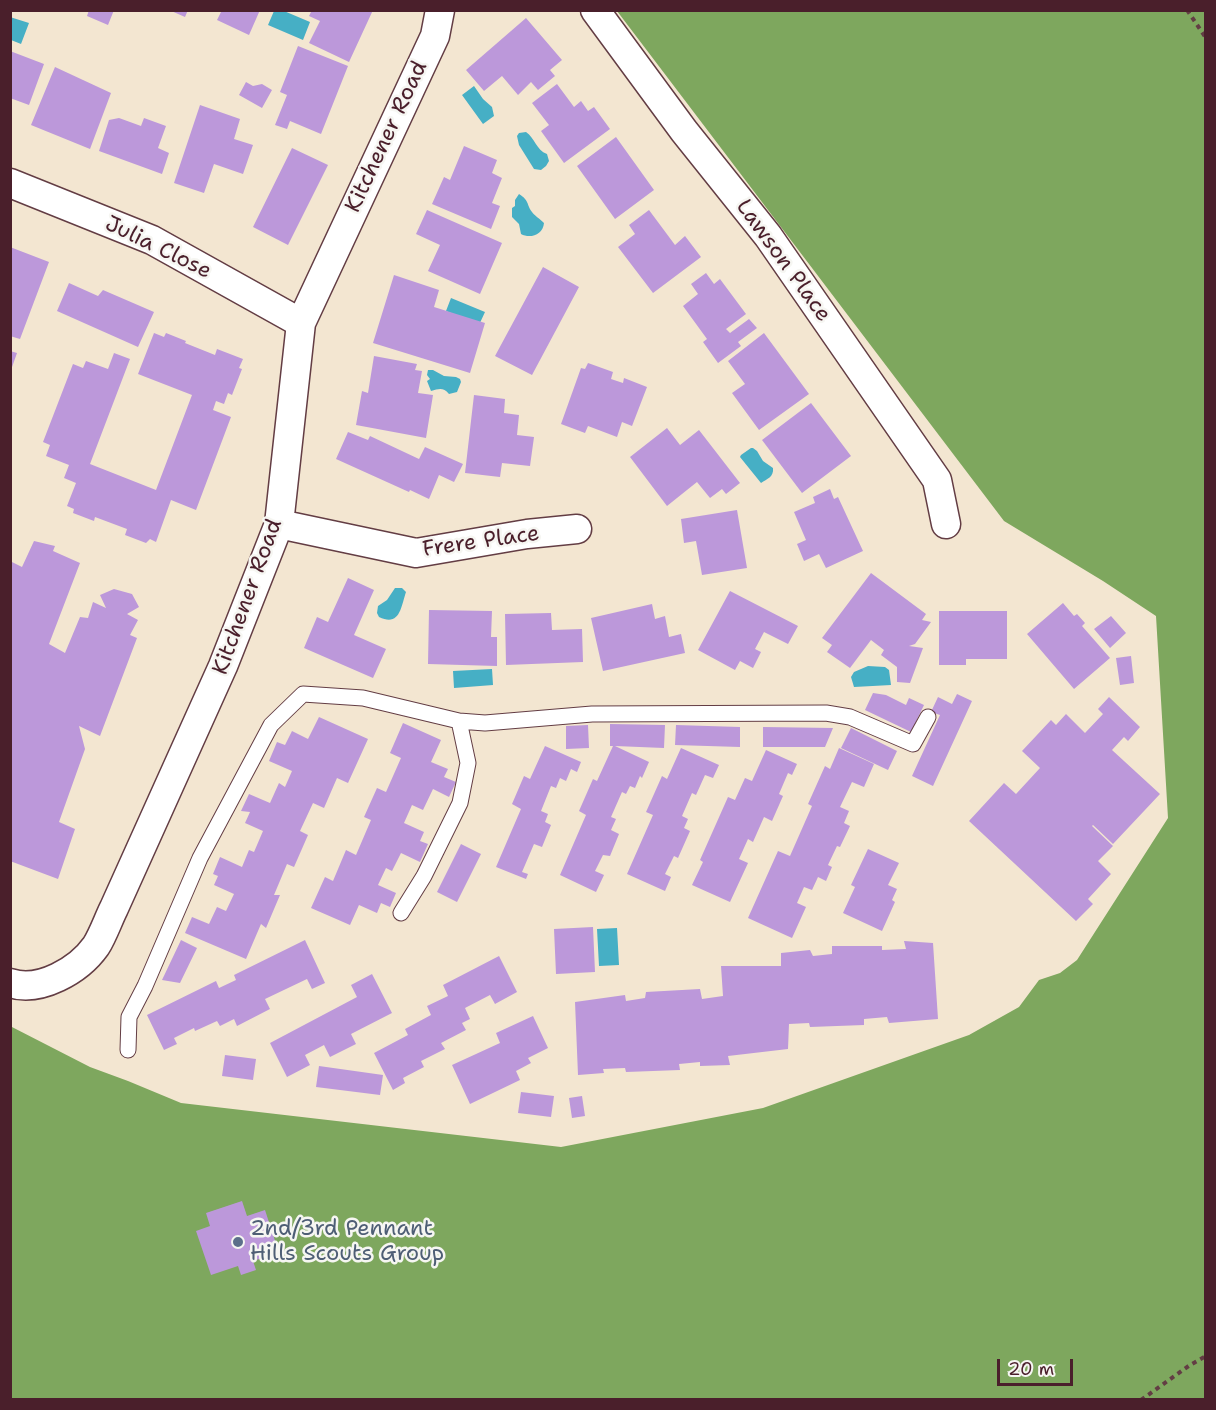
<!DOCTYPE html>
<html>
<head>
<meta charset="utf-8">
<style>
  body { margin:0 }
  #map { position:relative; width:1216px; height:1410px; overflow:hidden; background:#f3e6d1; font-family:"Shantell Sans",sans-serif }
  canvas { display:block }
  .frame { position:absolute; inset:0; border:12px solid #4a1f2b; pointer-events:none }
  .scale { position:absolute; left:997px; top:1359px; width:76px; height:27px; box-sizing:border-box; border:3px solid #4a1f2b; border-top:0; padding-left:8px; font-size:18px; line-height:21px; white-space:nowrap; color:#4a1f2b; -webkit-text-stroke:4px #f6f6f2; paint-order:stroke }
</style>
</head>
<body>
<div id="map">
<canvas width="1216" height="1410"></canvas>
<div class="frame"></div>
<div class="scale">20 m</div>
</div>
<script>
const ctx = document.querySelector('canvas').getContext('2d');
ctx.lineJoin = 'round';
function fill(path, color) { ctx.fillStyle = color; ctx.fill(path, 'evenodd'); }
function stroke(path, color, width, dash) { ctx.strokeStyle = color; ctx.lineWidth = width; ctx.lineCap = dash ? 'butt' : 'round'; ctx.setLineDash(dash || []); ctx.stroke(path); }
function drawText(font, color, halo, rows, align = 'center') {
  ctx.font = font + ' "Shantell Sans",sans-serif'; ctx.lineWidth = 5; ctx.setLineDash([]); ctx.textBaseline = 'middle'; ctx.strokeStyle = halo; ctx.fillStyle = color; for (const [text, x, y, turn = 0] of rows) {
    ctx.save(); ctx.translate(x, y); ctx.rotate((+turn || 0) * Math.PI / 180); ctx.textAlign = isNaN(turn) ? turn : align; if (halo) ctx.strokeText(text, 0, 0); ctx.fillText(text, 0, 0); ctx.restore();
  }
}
fill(new Path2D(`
  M617,11H1205V1399H11L10,1026L90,1067L128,1081L181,1103L561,1147L763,1108L969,1035L1019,1007L1039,980L1060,973L1077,960L1168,818L1156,616L1103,581L1004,521Z`), '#7ea75e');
fill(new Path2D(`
  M274,11H284L310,22L303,40L268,25Z
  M10,17L29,23L21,44L11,40Z
  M474,86L483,99L492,107L494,116L483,124L462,95Z
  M526,132C535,138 536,150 547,154L549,161L546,166L541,170L534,169L519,145L517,136L519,133Z
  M519,194C530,201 526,204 532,212C534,215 540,219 544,223C543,235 530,239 521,234L519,224L512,217V208L515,206V200Z
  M451,298L485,312L479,325L446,311Z
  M428,370H433L444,376L456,377L460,379L461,382L457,392L449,394C443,387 439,389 431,391L427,381L430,379L427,375Z
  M751,448H753L757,451L763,461L773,468C774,477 767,479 761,483L740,457L741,455Z
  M395,588H402L406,592C401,607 400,627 379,617L377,613L378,606L387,600Z
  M868,666L885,667L889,670L891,685L854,687L851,677L854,672Z
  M492,669L493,685L454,688L453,671Z
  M617,928L619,965L599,966L597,929Z`), '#46afc5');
fill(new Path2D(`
  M89,10H114L108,25L87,16Z
  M169,10H188L185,17Z
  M222,10H260L249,35L217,20Z
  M312,10H373L349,62L309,43L320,21L309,16Z
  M526,18L562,60L550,70L555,76L538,90L531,82L518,95L502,76L484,91L466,70Z
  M298,46L348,66L321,134L290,121L287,129L275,125L287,95L280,92Z
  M10,51L44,64L29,105L10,98Z
  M55,67L111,93L90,149L31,125Z
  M246,82L253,86L262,84L272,90L262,108L239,95Z
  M557,84L574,107L581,101L588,111L594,107L610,129L564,163L541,131L549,125L532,103Z
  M200,105L240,119L234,139L253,145L243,174L214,164L204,193L174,183Z
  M119,118L141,126L144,118L166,126L158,148L169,153L162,174L99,151L109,120Z
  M616,137L654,190L615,219L577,166Z
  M464,146L497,160L492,173L502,178L492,203L500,206L491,229L432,204L444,177L450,180Z
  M292,148L328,165L288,245L253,227Z
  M427,210L502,243L480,294L428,271L440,245L416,234Z
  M649,210L675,245L685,236L701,257L653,293L618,247L635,234L629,225Z
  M10,247L49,262L20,339L10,336Z
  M543,267L579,287L532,375L495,356Z
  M706,273L714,284L720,279L746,314L726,329L730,333L749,319L757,328L738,342L741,346L718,363L703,342L707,339L683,306L698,294L691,284Z
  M394,275L439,290L434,307L485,323L470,373L373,343Z
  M69,283L98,296L103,290L154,312L138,347L57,311Z
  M154,333L164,337L166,333L186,341L185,343L215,355L217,349L243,359L239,368L242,369L232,395L228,393L224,404L216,401L213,410L231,417L196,510L171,500L156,542L150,539L146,543L125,535L127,529L95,517L94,521L73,513L74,509L67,506L76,483L64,478L69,465L46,456L50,445L43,442L73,364L83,368L86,361L108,369L114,353L130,359L90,464L156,490L192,395L138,374Z
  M764,333L809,394L759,430L732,393L745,384L728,361Z
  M10,351L17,353L11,370H10Z
  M374,356L417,364L415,370L422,371L418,393L433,395L426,438L356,425L362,391L368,393Z
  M588,363L613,372L611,379L623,383L624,378L647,387L632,426L622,422L617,437L588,426L585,433L561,424L581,368L585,369Z
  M474,395L505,399L504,413L519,415L517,435L534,437L530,466L502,463L500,477L465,473Z
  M811,403L851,456L802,493L762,440Z
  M667,428L680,445L699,430L740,483L726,494L722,489L710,498L697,482L667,506L630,457Z
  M348,432L368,440L370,436L419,459L425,447L463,464L454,482L439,475L429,499L410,490L409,492L336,459Z
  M830,489L834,499L838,497L863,551L826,568L819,554L804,561L797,544L806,540L794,512L815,503L813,497Z
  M737,510L747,568L702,575L696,541L684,543L681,519Z
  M34,541L55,546L53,551L80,563L49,644L65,653L80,617L88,618L93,602L106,608L100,595L114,589L132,594L139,607L127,614L138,620L130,635L137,638L100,736L79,726L85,749L59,822L75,829L58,879L10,861V561L22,567Z
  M871,573L926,614L922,620L931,622L915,644L909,646L923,648L910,683L897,682V667L881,655L884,650L871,640L850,668L827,652L832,645L822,638Z
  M348,578L374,590L354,635L386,649L373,678L304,648L317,617L328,622Z
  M730,591L798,626L788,644L764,632L755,649L761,652L753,668L740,661L735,670L698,650Z
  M1063,603L1074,616L1077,614L1085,623L1082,626L1110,658L1074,689L1027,634Z
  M652,604L655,619L665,616L669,637L681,634L685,653L603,671L591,618Z
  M429,610L492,611L491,637H497V666L428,664Z
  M939,611H1007V659H966V665H939Z
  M551,613L552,630L582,629L583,662L506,665L505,614Z
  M1111,616L1126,633L1110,648L1094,629Z
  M1131,656L1134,683L1120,685L1116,658Z
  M873,693L886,695L906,705L909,698L924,705L911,732L865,710Z
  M957,694L972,701L933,786L912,776L940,715L931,712L938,697L952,704Z
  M1109,697L1140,727L1128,741L1124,737L1112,750L1160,794L1113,844L1093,825L1092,826L1113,846L1098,861L1111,874L1088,899L1093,904L1076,921L969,821L1004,783L1016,794L1040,768L1022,751L1051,720L1056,725L1066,714L1085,733L1103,714L1098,709Z
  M319,717L368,739L348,783L337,778L324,808L313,803L300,831L308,835L294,867L287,864L274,895H280L266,928L261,924L246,959L185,933L192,917L209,924L217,907L226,911L234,894L214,885L218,876L213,874L220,857L242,867L249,850L254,852L263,831L245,823L250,812L241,811L249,794L270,803L279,783L285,787L292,771L269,761L277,742L285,745L292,731L308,739Z
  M403,723L441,740L431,762L448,769L444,777L456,782L449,797L433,789L423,810L412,805L404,823L424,832L420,841L428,844L420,862L401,853L392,871L386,868L378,885L396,893L390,907L381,903L377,913L359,905L350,925L311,908L325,877L333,881L346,850L356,855L371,820L364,817L377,788L386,792L401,758L390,753Z
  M610,724L665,725L664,748L615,746L649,762L642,778L640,776L635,788L630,786L626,794L622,792L611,817L616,819L611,830L619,834L610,856L603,855L595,871L604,875L596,892L560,875L586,815L579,811L593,779L597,781L613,746H610Z
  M588,725L589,748L566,749V726Z
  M676,725L740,727V747L675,745Z
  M763,727L833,728L825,747H763Z
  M851,728L897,751L888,770L841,748Z
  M545,746L581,762L577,772L571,769L566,781L560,778L556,788L551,786L541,811L548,814L545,822L551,825L542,847L534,844L522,872L528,874L526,879L496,867L521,809L512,804L524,776L530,779Z
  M681,748L719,765L713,778L705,775L696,795L692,793L682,816L688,819L684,828L690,831L678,858L674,856L665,874L671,877L665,891L627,874L653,815L646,812L662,776L667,779Z
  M839,748L874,764L864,787L852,782L840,807L849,811L844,823L850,826L840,847L837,846L828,865L832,867L826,881L818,877L812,890L804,887L797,903L806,907L792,938L748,918L778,851L790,856L812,806L808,804L825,766L830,769Z
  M766,750L797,764L792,775L788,773L779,794L783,796L772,821L764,817L753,842L748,839L739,859L748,863L730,902L692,885L703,862L700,860L728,797L735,800L745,778L752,781Z
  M461,844L481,854L457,902L437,892Z
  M868,849L899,863L888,885L897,889L892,900L895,902L882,931L843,913L855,887L851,885Z
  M593,927L595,972L556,974L554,929Z
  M181,940L197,948L180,983L162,980Z
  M305,940L325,983L312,989L307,979L265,999L270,1009L237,1026L234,1019L220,1026L217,1021L195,1031L194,1028L174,1038L177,1044L164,1050L147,1015L216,981L219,988L236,980L234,975Z
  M904,941L933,943L938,1019L889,1023L887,1017L864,1019V1025L810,1027L809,1023L789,1024L788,1049L728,1056L730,1065L700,1066V1062L679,1064L680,1070L626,1072L625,1068L603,1069L604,1073L578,1075L575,1002L625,995L626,1001L645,998L646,992L700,989L702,999L723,996L721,966H781V953L810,950L813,956L832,954V946H882V950L906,949Z
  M499,956L517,992L495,1004L490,995L465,1008L470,1019L462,1023L466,1030L441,1043L445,1049L421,1061L424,1067L403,1078L405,1083L393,1090L374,1053L408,1035L405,1029L431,1015L427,1006L448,996L443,985Z
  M372,974L392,1013L351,1034L356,1044L330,1057L324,1045L305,1055L310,1065L287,1077L270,1043L357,997L351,985Z
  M533,1016L548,1048L528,1058L531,1063L516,1071L520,1080L470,1104L452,1065L500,1043L496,1033Z
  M225,1055L256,1059L253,1080L222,1076Z
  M319,1066L383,1075L380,1095L316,1087Z
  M521,1092L554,1096L551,1117L518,1113Z
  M582,1096L585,1116L572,1118L569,1098Z
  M242,1201L247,1216L265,1210L279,1253L253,1261L256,1270L241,1275L238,1266L211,1275L196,1231L210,1226L206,1213Z`), '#bc98da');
const lane = new Path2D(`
  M401,913L424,876L460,803L468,763L459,721
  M128,1050L129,1017L145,986L200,858L271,725L303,694L363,698L459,721L485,723L592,714L826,713L850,717L913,744L928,717`);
const street = new Path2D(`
  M595,10L684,131L768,236L937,480L946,524
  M10,183L152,240L301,323
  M279,524L416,553L527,534L577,529
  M10,983C40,993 79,970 96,946C103,935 108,920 114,908L223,666L279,524L301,323L435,36L440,10`);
stroke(lane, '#633d44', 17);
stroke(street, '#633d44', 31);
stroke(new Path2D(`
  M1187,10L1206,38
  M1141,1400L1190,1365L1206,1356`), '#633d44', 4, [4.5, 4.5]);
stroke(lane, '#fff', 15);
stroke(street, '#fff', 28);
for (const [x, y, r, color] of [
  [238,1242,6,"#5c6f8a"]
]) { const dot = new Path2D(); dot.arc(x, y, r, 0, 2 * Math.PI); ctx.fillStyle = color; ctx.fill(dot); stroke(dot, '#f6f6f2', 2); }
drawText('22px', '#4a1f2b', '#f6f6f2', [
  ["Kitchener Road",387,137,-65],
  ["Julia Close",158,248,26],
  ["Lawson Place",783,261,54],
  ["Frere Place",481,542,-8],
  ["Kitchener Road",248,597,-70]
]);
drawText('22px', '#4e5e75', '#f6f6f2', [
  ["2nd/3rd Pennant",250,1229],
  ["Hills Scouts Group",250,1254]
], 'left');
</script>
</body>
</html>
